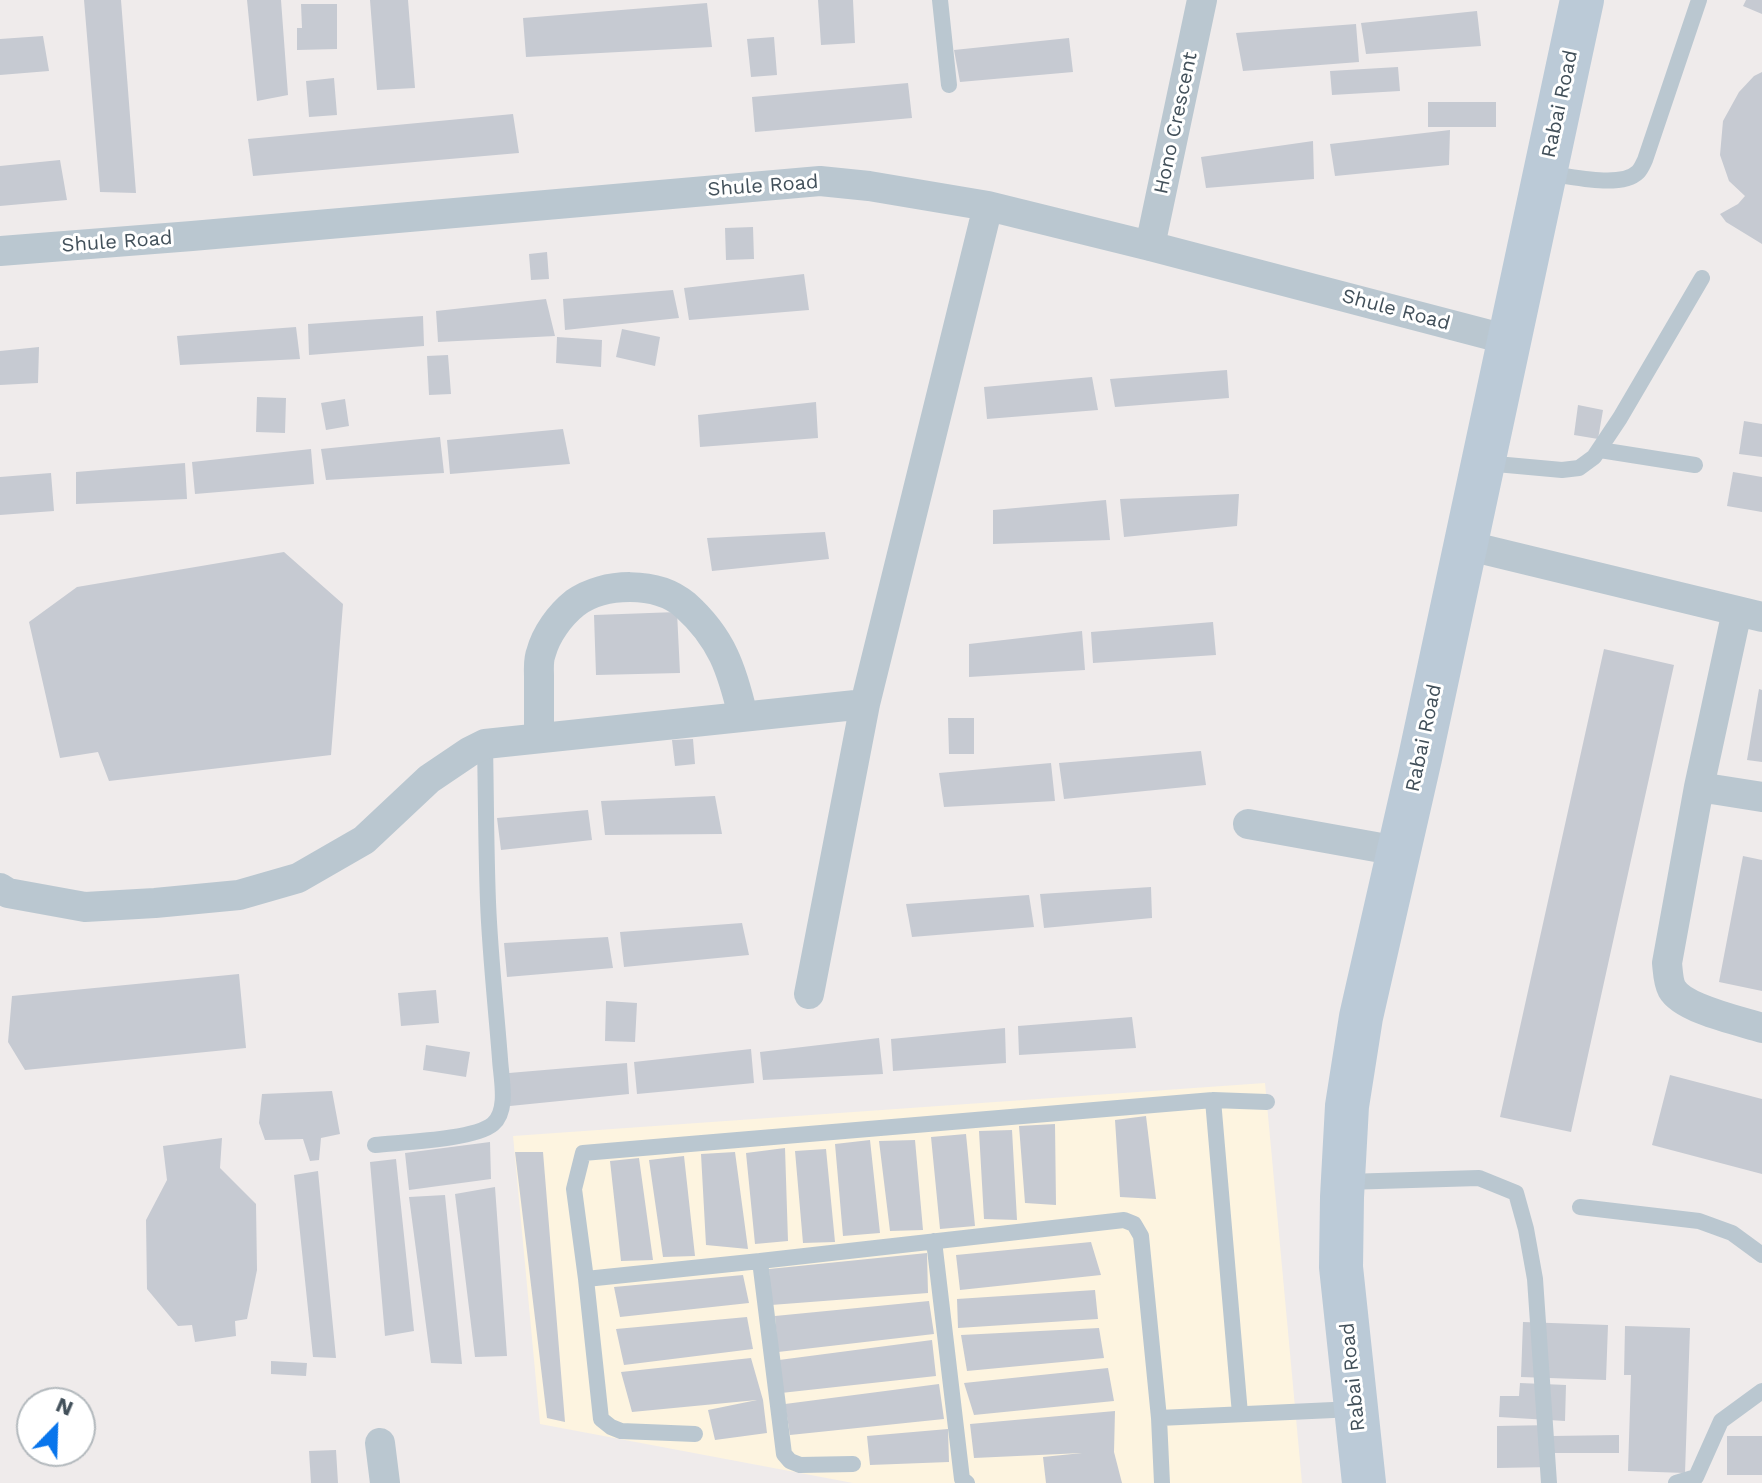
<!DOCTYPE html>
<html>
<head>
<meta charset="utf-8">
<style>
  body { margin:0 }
  #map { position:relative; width:1762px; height:1483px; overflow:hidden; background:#efebeb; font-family:"Work Sans",sans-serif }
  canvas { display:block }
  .north { position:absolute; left:16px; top:1387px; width:80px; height:80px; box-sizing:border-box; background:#fff; border:2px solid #b3b9bd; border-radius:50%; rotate:23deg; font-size:22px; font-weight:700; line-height:32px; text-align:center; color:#42505a }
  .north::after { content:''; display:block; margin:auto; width:28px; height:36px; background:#0875ec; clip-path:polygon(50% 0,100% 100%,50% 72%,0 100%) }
</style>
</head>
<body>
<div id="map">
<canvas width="1762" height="1483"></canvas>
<div class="north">N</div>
</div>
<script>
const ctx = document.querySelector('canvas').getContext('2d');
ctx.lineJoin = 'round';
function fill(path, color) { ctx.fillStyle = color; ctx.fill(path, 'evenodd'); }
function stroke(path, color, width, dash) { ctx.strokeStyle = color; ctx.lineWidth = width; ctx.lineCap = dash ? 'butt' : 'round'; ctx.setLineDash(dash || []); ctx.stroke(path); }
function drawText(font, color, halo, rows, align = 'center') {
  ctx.font = font + ' "Work Sans",sans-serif'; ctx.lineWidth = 6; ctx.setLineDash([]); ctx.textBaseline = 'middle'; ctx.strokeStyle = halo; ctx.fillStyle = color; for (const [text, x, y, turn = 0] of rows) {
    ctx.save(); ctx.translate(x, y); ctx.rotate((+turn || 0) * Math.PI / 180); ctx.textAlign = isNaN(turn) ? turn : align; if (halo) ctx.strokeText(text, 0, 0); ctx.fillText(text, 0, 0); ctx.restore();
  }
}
fill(new Path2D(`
  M1265,1083L1302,1483H853L540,1424L513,1136Z`), '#fdf4e0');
fill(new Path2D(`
  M84,0H121L136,193L100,192Z
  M247,0H281L288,95L257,101Z
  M370,0H408L415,88L377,90Z
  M818,0H853L855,43L821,45Z
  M1746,0H1762V14L1743,6Z
  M707,3L712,47L526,57L523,18Z
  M301,4H337V49L297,50V28H302Z
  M1477,11L1481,46L1366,54L1361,23Z
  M1356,24L1359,62L1243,71L1236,33Z
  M43,36L49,71L0,75V39Z
  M774,37L777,75L751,77L747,39Z
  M1069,38L1073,72L960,82L954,50Z
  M1398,67L1400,91L1332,95L1330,71Z
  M1762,72V244L1726,222L1720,214L1738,204L1745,196L1729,181L1720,155L1723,121L1739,92L1754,76Z
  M334,78L337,115L309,117L306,81Z
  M908,83L912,118L755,132L752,97Z
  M1428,102H1496V127H1428Z
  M513,114L519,153L253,176L248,139Z
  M1450,130L1449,165L1335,176L1330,144Z
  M1313,141L1314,179L1206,188L1201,157Z
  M60,160L67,200L0,206V166Z
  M753,227L754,259L726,260L725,228Z
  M547,252L549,279L531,280L529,254Z
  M804,274L809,310L689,320L684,288Z
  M673,290L679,318L565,330L563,299Z
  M546,299L555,336L438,342L436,311Z
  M423,316L424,346L309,355L308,324Z
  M296,327L300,359L180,365L177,336Z
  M622,329L660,337L655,366L616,357Z
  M557,337L602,340L601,367L556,363Z
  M39,347L38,383L0,385V351Z
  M448,355L451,394L429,395L427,356Z
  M1227,370L1229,398L1115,407L1110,379Z
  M1092,377L1098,410L987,419L984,387Z
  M257,397L286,398L285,433L256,432Z
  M345,399L349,426L326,430L321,403Z
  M816,402L818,438L700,447L698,415Z
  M1578,405L1603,410L1598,439L1574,435Z
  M1744,421L1762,424V457L1739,454Z
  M563,429L570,464L450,474L447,440Z
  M440,437L444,473L326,480L321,449Z
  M311,449L314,484L195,494L192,462Z
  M185,463L187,499L76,504V472Z
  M1733,472L1762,477V512L1727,506Z
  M51,473L54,511L0,515V477Z
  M1239,494L1237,526L1124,537L1120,499Z
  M1106,500L1110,540L993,544V510Z
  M825,532L829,559L712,571L707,538Z
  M284,552L343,604L331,755L109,781L98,752L60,758L29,622L77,587Z
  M677,612L680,673L596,675L594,615Z
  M1213,622L1216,655L1093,663L1091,632Z
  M1082,631L1085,670L969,677V644Z
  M1604,649L1674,665L1571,1132L1500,1117Z
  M1759,689L1762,690V762L1747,760Z
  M948,718H974V754H949Z
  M693,739L695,764L675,766L672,740Z
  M1201,751L1206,785L1064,799L1059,763Z
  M1051,763L1055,801L944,807L939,773Z
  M715,796L722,834L605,835L601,801Z
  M588,810L592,840L501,850L497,818Z
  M1743,856L1762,860V991L1719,982Z
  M1151,887L1152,918L1044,928L1040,894Z
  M1029,895L1034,927L912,937L906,904Z
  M742,923L749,955L624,967L620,932Z
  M608,937L613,968L507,977L504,943Z
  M239,974L246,1048L25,1070L8,1042L12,996Z
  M436,990L439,1023L401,1026L398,993Z
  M606,1001L637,1003L635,1042L605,1041Z
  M1132,1017L1136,1048L1019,1055L1018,1026Z
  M1005,1028L1006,1063L893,1071L891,1039Z
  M879,1038L883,1074L763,1080L760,1052Z
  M426,1045L470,1052L466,1077L423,1070Z
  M751,1049L754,1083L637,1094L634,1062Z
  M627,1063L629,1094L510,1106L509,1073Z
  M1670,1075L1762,1099V1174L1652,1145Z
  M332,1091L340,1134L321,1138L319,1160L310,1161L303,1139L265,1140L259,1123L262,1094Z
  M1146,1116L1156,1199L1120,1197L1115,1120Z
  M1055,1124L1056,1205L1025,1203L1019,1126Z
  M1012,1130L1017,1220L984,1219L979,1131Z
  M966,1134L975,1226L940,1229L931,1137Z
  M222,1138L220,1168L256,1204L257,1270L247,1319L235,1321L236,1336L195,1342L192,1325L178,1326L147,1289L146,1220L167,1180L163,1146Z
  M870,1140L880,1233L843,1236L835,1144Z
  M915,1140L923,1230L890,1231L879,1141Z
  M490,1142L491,1179L409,1190L405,1153Z
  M785,1148L788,1241L755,1244L746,1153Z
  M826,1149L835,1242L803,1243L795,1151Z
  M515,1152H543L565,1422L547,1418Z
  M735,1152L748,1249L706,1245L701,1154Z
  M684,1156L695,1256L663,1257L649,1160Z
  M639,1158L653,1260L621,1261L610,1161Z
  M396,1159L414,1331L385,1336L370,1162Z
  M318,1171L336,1358L313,1357L294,1175Z
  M495,1187L507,1356L475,1357L455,1194Z
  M445,1195L462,1364L431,1363L409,1197Z
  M1091,1242L1101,1275L960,1290L956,1255Z
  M927,1253L928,1293L771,1305L769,1269Z
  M743,1275L749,1303L620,1317L614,1287Z
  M1095,1290L1098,1319L958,1328L957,1299Z
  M929,1301L934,1334L778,1352L775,1316Z
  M747,1317L753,1349L624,1365L616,1329Z
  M1523,1322L1608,1325L1606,1380L1521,1377Z
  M1625,1326L1690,1328L1685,1473L1628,1471L1631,1375H1624Z
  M1099,1328L1104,1358L967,1371L961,1335Z
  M932,1340L936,1376L781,1393L779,1360Z
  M751,1358L763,1400L767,1433L715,1440L708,1410L757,1400L632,1412L621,1372Z
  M271,1361L307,1363L306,1376L271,1374Z
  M1108,1368L1114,1401L974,1415L964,1383Z
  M1520,1383L1566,1385L1565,1421L1499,1417L1500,1396H1519Z
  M939,1384L944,1419L790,1435L785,1404Z
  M1115,1411L1114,1452L1122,1483H1046L1043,1457L1082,1453L974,1458L970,1424Z
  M1552,1425L1553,1436L1619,1435V1453H1552V1467L1497,1468V1426Z
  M948,1429L949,1462L870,1465L867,1436Z
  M1727,1436H1762V1475H1727Z
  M336,1450L338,1483H311L309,1451Z`), '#c6cad2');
stroke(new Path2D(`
  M940,0L949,85
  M1547,173C1569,176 1621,189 1638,172C1641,169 1643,164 1645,160L1699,0
  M1600,450L1695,465
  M1485,463L1562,470L1579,468L1594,457L1620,418L1702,278
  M1213,1100L1240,1414
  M1267,1102L1213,1100L583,1153L574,1189L586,1279L760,1261L1124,1220L1134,1224L1141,1236L1159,1418L1355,1409
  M375,1145C402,1142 474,1140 493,1124C509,1110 501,1078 500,1059C496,1007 490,954 488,902C486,849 486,796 485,744
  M1345,1182L1479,1178L1516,1193L1526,1229L1535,1279L1549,1483
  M1580,1207L1699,1221L1732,1233L1762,1255
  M934,1241L962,1479L967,1483
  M760,1261L784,1454L790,1461L800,1465L853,1464
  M586,1279L601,1419L611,1427L621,1431L695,1434
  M1159,1418L1162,1483
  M1676,1483L1696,1477L1721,1421L1762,1391`), '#bac7d0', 16);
stroke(new Path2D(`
  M1150,246L1202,0
  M0,251L192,236L820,181L869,186L988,206L1150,246L1509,340
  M1465,545L1762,617
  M1737,611L1699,787L1667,963C1668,972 1668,982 1672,989C1683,1009 1740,1021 1762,1028
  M539,738C539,718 539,697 539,677C539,669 538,660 541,653C546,634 560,615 575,603C604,582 657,581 685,605C722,638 732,670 743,716
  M1699,787L1762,797
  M1248,824L1398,851
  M0,888L8,893L85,907L155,903L239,895L298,878L364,840L429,779L469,752L485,744L865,704
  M809,994L865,704L988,206
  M380,1443L385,1483`), '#bac7d0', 30);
stroke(new Path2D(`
  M1364,1483L1341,1267L1342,1197L1347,1106L1361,1017L1420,758L1582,0`), '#bbcad7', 44);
drawText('20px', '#42505a', '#fff', [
  ["Rabai Road",1560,104,-78],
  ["Hono Crescent",1176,123,-78],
  ["Shule Road",763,186,-4],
  ["Shule Road",117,242,-4],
  ["Shule Road",1396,310,15],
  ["Rabai Road",1424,738,-78],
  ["Rabai Road",1353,1377,-96]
]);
</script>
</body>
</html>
